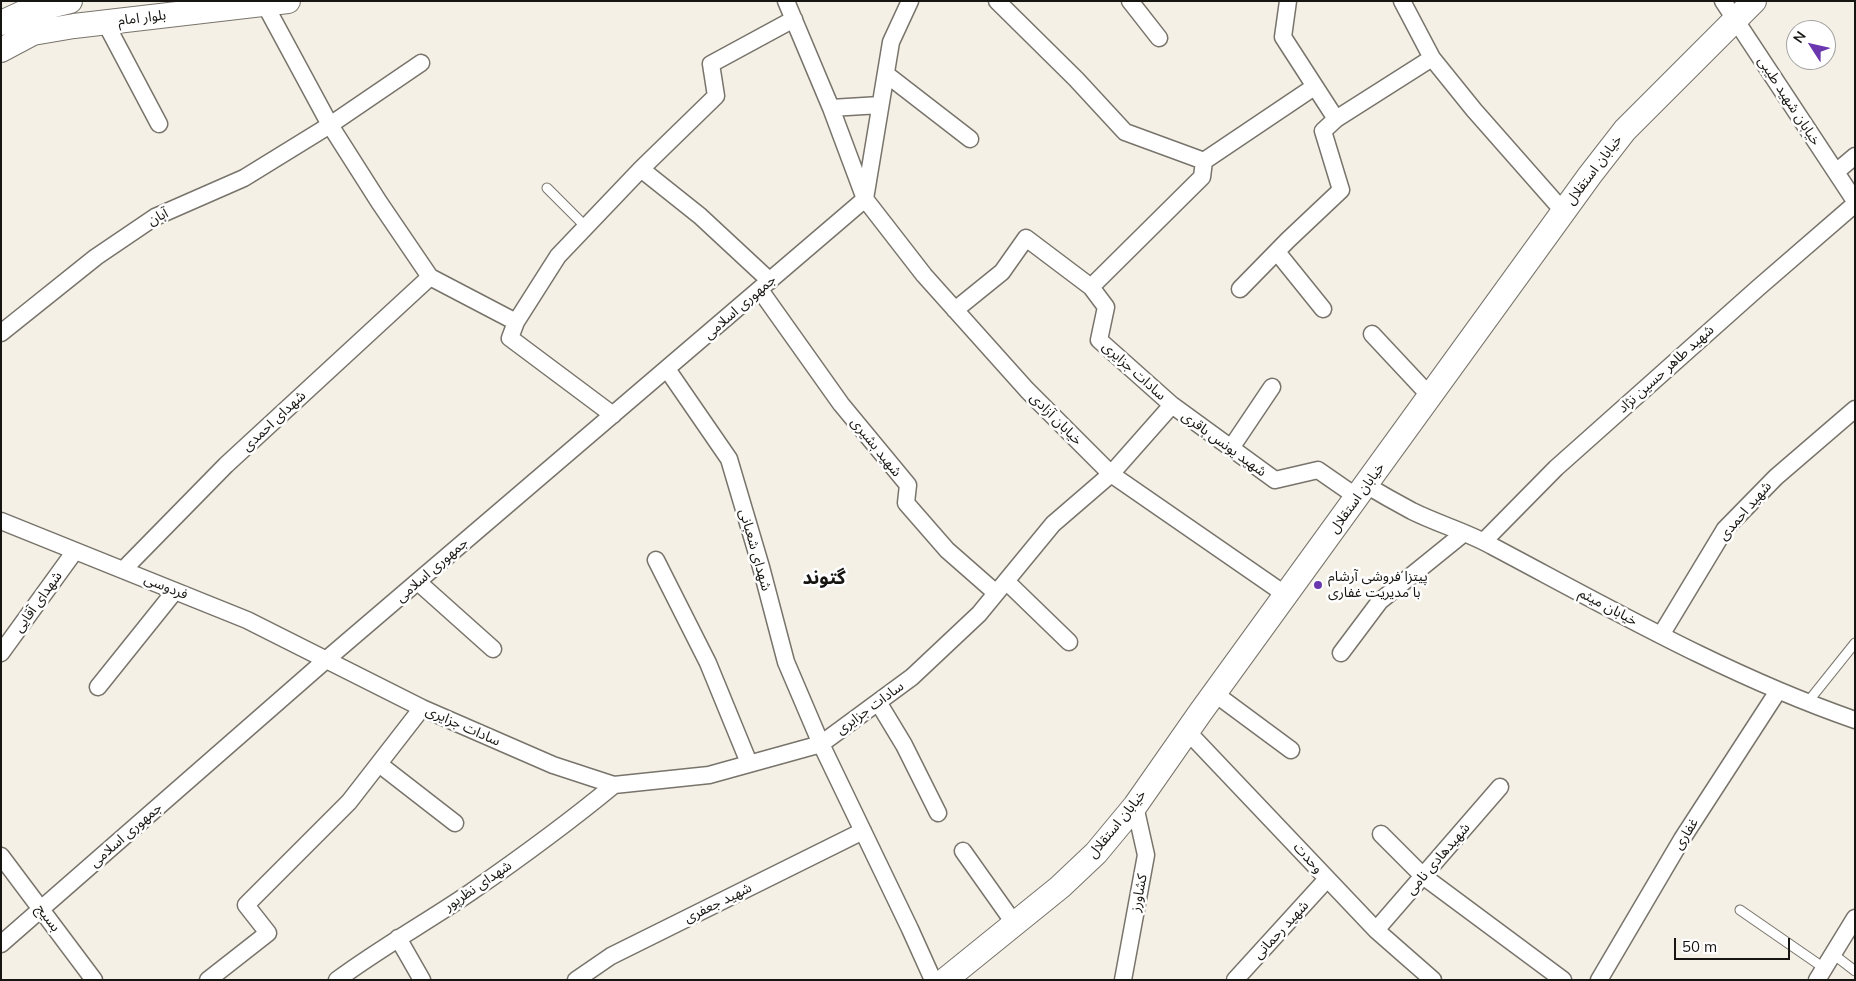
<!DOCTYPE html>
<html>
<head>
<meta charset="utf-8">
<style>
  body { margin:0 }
  #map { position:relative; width:1856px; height:981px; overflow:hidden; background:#f4f0e6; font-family:Mulish,sans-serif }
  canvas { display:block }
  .frame { position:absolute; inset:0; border:2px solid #161511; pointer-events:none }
  .north { position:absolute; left:1786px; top:20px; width:50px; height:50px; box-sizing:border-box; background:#fff; border:1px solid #a2a1a0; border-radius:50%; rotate:305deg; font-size:14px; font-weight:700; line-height:20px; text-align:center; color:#161511 }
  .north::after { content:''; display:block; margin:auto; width:18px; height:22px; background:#6a37ae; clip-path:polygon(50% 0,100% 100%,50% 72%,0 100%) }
  .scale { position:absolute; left:1674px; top:938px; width:116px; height:22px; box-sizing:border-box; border:2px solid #161511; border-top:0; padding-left:6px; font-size:15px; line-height:18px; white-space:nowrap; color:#161511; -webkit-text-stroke:4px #fff; paint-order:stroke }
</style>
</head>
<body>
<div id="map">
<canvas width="1856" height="981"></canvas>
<div class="frame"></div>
<div class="north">N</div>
<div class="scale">50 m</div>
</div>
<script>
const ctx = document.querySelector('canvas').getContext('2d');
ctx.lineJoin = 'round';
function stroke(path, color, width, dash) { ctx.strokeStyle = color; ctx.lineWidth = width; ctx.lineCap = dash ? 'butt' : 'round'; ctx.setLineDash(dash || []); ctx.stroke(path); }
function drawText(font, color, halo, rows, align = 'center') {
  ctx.font = font + ' Mulish,"Noto Sans Arabic",sans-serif'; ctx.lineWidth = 5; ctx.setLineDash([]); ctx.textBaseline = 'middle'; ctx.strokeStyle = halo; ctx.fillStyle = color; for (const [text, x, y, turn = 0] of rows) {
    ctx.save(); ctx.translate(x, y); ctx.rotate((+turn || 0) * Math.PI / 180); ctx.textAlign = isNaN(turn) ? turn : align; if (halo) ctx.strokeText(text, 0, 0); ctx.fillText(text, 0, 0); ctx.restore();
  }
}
const lane = new Path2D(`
  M547,188L586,227
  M1807,703L1855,643
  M1740,910L1824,968
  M1833,954L1855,971`);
const street = new Path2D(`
  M263,1L330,125L379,202L430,277L516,322L510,338L613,415
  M786,1L831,108L865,199L924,275L1027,390L1111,474L1286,595
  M997,1L1076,79L1125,132L1204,161
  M1130,1L1159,38
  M1288,1L1283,37L1336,119L1432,58L1474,110L1563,211
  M1402,1L1432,58
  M1723,1L1855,201
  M105,22L159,124
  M886,74L970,139
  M831,108L880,105
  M641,169L700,216L770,281
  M1836,172L1855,156
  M1277,252L1323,309
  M1091,287L1202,177L1204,161L1314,87
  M1240,289L1288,240L1341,190L1323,131L1336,119
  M760,290L841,404L908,485L906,503L947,550L996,593
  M516,322L558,256L641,169L716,96L711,64L794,19
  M1,333L96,257L155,217L244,178L330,125L421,63
  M1372,334L1430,396
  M667,369L729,459L761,567L786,662L821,744L910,929L933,980
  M1172,405L1275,480L1318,470L1357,497
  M1231,448L1272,387
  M1366,485C1381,494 1397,503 1412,511C1438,524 1467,532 1492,546C1611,609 1728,676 1855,720
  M1,521L247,620L422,708L553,765L614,785L709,775L821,744L912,677L979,614L1053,524L1111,474L1172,405L1099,340L1106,307L1091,287L1026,238L1002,272L955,310
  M1484,541L1556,468L1758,288L1855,204
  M656,560L708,663L749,763
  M123,570L226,465L430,277
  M1006,581L1069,642
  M418,582L493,649
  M1661,635L1725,529L1776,477L1855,409
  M1,653L75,551
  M1341,653L1380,601L1464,533
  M98,687L175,591
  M1214,693L1291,750
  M878,702L904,745L938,813
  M1187,731L1376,930L1433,980
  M379,764L455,823
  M1381,834L1423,876L1563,980
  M963,851L1014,923
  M1,856L94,980
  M1376,930L1500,787
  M398,938L422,980
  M1,944L327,659L865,199L891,42L910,1
  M208,980L268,933L246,905L349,802L422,708
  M337,980C380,948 427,922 471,892C520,858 568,823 614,785
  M576,980L611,956L863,831
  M1123,980L1146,855L1135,806
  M1235,980L1327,879
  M1599,980L1682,839L1778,691
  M1817,980L1855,918`);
const secondary = new Path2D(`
  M1,23L25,12L70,1
  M1,50L33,33L74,26L288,1
  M945,980L1060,887L1096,853L1135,806L1200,713L1590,175L1625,130L1754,1`);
stroke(lane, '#78746b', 11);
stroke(street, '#78746b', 19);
stroke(secondary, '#78746b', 26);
stroke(lane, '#fff', 9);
stroke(street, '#fff', 16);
stroke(secondary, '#fff', 24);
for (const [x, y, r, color] of [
  [1318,585,5,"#6a37ae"]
]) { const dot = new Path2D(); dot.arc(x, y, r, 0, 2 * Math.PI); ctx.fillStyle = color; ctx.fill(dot); stroke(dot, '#fff', 2); }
drawText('14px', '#161511', '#fff', [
  ["بلوار امام",142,18,-7],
  ["خیابان شهید طیبی",1789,101,57],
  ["خیابان استقلال",1594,170,-53],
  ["آبان",158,217,-28],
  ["جمهوری اسلامی",740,307,-41],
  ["شهید طاهر حسین نژاد",1666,369,-42],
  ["سادات جزایری",1134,371,42],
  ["خیابان آزادی",1056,419,45],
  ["شهدای احمدی",274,421,-43],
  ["شهید یونس باقری",1224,444,36],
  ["شهید بشیری",876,447,51],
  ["خیابان استقلال",1357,498,-54],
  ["شهید احمدی",1745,511,-49],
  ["شهدای شعبانی",755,550,74],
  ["جمهوری اسلامی",432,570,-41],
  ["فردوسی",166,587,22],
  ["شهدای آقایی",38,602,-54],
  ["خیابان میثم",1608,607,28],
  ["سادات جزایری",870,708,-36],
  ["سادات جزایری",463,726,24],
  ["خیابان استقلال",1117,824,-51],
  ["غفاری",1686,834,-58],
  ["جمهوری اسلامی",126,835,-41],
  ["وحدت",1308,858,47],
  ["شهیدهادی نامی",1438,859,-49],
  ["شهدای نظرپور",478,886,-34],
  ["کشاورز",1139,893,-79],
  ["شهید جعفری",718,903,-26],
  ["بسیج",48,918,53],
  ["شهید رحمانی",1281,930,-47]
]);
drawText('14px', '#161511', '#fff', [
  ["پیتزا فروشی آرشام",1328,577],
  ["با مدیریت غفاری",1328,593]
], 'left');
drawText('bold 19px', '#161511', '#fff', [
  ["گتوند",824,578]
]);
</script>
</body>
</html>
